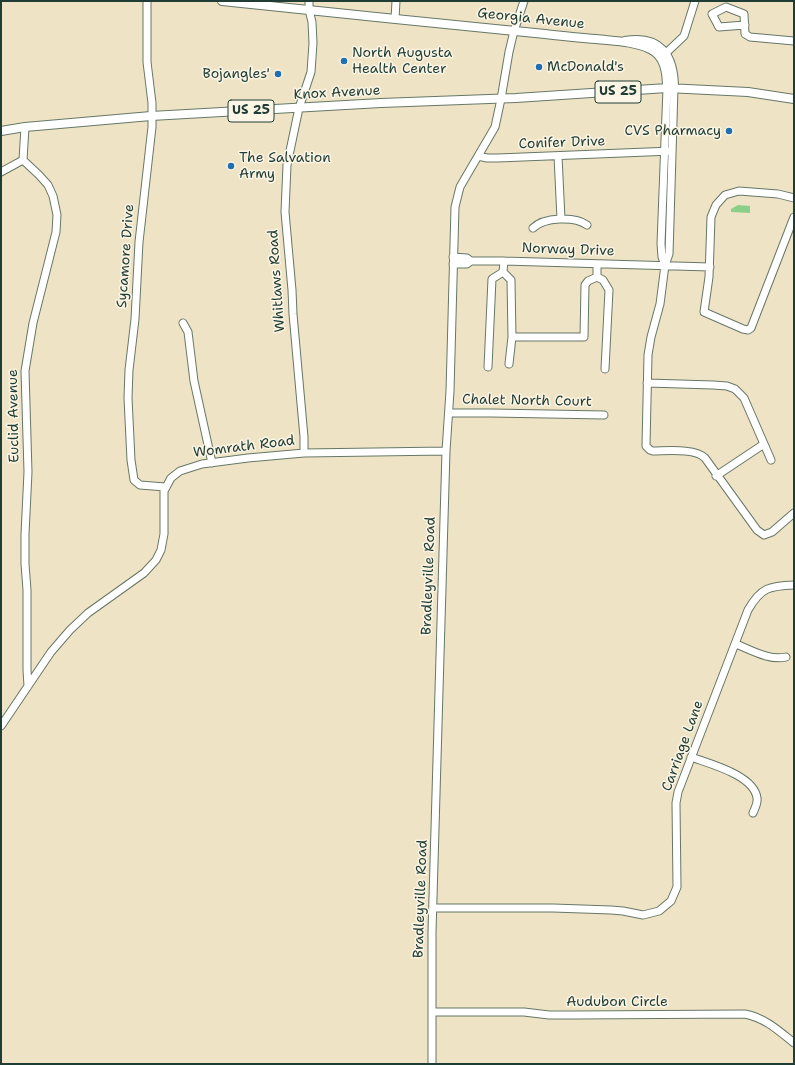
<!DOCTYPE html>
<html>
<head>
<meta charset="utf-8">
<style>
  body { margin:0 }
  #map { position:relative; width:795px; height:1065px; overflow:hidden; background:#eee4c5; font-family:"Shantell Sans",sans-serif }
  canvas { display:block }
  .frame { position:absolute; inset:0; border:2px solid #1f3d34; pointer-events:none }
</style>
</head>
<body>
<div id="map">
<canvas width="795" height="1065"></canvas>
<div class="frame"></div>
</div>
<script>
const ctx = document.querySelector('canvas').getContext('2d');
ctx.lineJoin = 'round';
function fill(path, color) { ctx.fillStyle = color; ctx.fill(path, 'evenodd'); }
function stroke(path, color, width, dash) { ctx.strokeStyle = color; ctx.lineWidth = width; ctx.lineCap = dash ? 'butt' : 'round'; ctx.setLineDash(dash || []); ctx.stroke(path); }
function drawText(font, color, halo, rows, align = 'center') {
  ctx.font = font + ' "Shantell Sans",sans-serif'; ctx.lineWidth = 3; ctx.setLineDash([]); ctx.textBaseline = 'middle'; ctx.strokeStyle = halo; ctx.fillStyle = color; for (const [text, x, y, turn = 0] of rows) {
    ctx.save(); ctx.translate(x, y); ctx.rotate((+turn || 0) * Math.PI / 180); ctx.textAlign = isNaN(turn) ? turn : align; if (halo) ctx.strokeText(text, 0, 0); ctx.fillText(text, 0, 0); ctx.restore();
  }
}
fill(new Path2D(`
  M738,205L750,206V213L731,212V209Z`), '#8ad08a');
const minor = new Path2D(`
  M147,1V62L152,103V127L139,242L135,319L129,370L128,398L131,460L134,480L140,485L165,487
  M395,19L396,1
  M745,25L719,27L712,14L726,7L744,14L745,34L750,37L794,41
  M666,53L684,36L695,1
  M674,88L669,254L665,265L660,304L651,337L648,355L646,446L650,450L653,451C667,451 695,448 705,458L757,530L764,535L772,532L794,513
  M478,156L487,158H498L672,151
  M558,156L561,219
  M23,160L39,175L48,185L53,196L57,215L56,232L33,323L25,371L28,472L25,534V564L27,590V670L28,686
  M1,172L23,160L25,127
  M794,198L778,194L739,191L725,195L716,205L711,217L709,277L704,312L743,329L748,330L751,328L794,217
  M533,228C544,217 575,216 587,225
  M453,257L467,258L471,261
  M504,261L503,272L511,280L512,337L509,364
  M453,264H467L471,261H504L710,267
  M665,265L662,257L661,244L667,88
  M597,277L603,280L609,290L605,369
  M183,323L188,332L194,381L212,463
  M512,337H584L585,285L588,281L597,277V264
  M488,367L492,279L503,272
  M647,383L713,385L727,386L735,389L744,398L771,460
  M449,413H492L604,415
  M304,453V437L293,314L292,290L285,212L287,165L299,108L311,72L313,43L312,22L309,10V1
  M716,476L764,444
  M736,644C751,650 770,661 786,657
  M1,726L51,652L70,630L88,613L144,573L156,560L161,550L164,534V491L171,478L180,471L202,464L248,458L304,453L446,451
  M691,757C710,764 754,775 757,798C758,803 755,808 753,813
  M433,908H553L611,910L623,911L643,915L659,911L671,901L677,887L676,803L678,792L748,610C761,587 770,586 794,585
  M432,1012H524L549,1015H575L745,1014C765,1018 778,1030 794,1043
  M432,1064V932L440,656L446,451L450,391L455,207L460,187L464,180L495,127L501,99L509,52L514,31L524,1`);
const major = new Path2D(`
  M222,1C330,13 437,23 545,34C562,36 579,38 596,39C613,41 634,41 650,49C665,56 667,73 667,88
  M625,41C660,35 674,55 674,88
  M1,131L25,127L151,116L381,103L516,98L667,88L748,92L794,99`);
stroke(minor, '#677767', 9);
stroke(major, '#677767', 10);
stroke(minor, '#fff', 7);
stroke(major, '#fff', 8);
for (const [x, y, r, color] of [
  [344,61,4,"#1f6fb2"],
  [539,67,4,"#1f6fb2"],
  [278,74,4,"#1f6fb2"],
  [729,131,4,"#1f6fb2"],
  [231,166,4,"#1f6fb2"]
]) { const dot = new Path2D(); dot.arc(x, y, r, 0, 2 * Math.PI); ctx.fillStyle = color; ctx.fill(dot); stroke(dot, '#fcf5e5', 1.5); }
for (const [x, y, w] of [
  [618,92,46],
  [251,111,46]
]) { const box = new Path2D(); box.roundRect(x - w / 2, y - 11, w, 22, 3); ctx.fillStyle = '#fcf5e5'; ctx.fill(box); stroke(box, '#1f3d34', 1); }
drawText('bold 13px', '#1f3d34', null, [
  ["US 25",618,92],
  ["US 25",251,111]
]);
drawText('14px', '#1f3d34', '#fcf5e5', [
  ["Georgia Avenue",531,19,6],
  ["Knox Avenue",337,93,-3],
  ["Conifer Drive",562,143,-2],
  ["Norway Drive",568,250,2],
  ["Sycamore Drive",126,256,-86],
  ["Whitlaws Road",277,281,-94],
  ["Chalet North Court",527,401,1],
  ["Euclid Avenue",14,416,-91],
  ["Womrath Road",244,447,-7],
  ["Bradleyville Road",429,576,-88],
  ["Carriage Lane",683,746,-70],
  ["Bradleyville Road",421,899,-88],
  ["Audubon Circle",617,1002]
]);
drawText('14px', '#1f3d34', '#fcf5e5', [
  ["North Augusta",352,53],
  ["Health Center",352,69],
  ["McDonald's",547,67],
  ["Bojangles'",270,74,"right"],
  ["CVS Pharmacy",721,131,"right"],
  ["The Salvation",239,158],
  ["Army",239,174]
], 'left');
</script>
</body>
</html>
